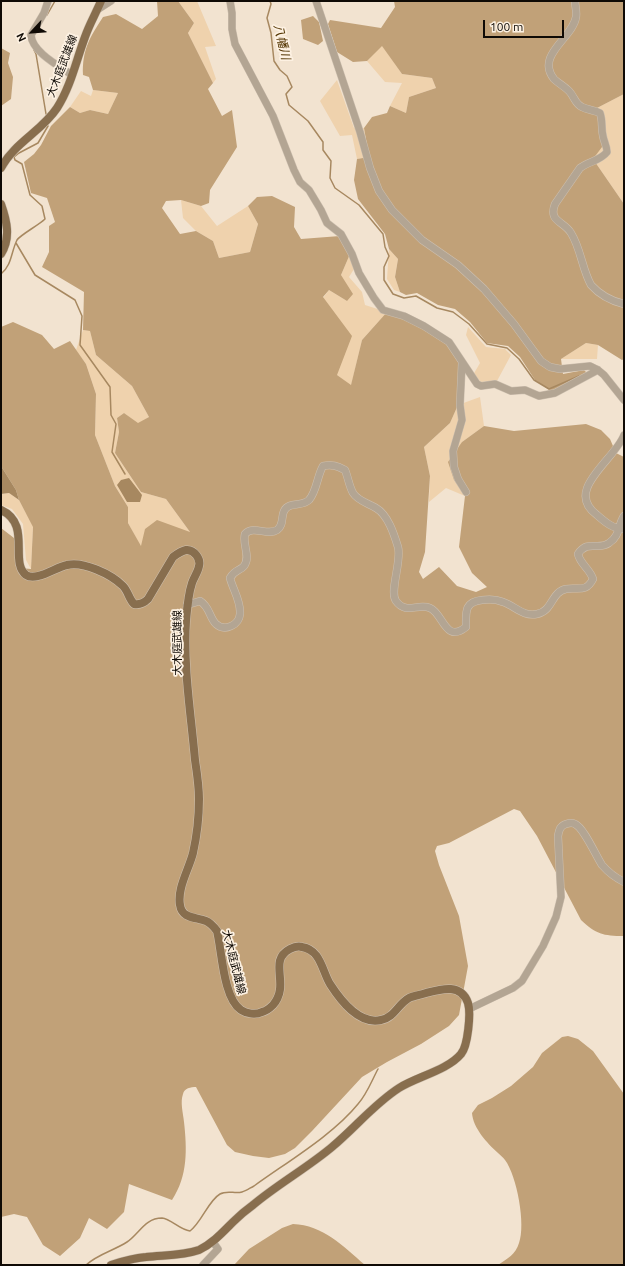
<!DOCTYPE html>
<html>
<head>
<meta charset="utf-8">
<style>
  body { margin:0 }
  #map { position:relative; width:625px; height:1266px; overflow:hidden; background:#f2e3d0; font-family:Ubuntu,sans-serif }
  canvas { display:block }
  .frame { position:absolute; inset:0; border:2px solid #0f0a05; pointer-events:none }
  .north { position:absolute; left:12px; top:12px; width:40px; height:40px; -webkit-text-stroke:3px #fdf1e2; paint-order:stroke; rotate:244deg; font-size:11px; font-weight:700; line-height:16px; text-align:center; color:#0f0a05 }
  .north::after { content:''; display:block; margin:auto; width:14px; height:18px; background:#0f0a05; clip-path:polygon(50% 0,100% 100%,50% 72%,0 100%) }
  .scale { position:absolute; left:483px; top:20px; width:81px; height:18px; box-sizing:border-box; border:2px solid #0f0a05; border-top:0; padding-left:5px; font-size:12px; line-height:14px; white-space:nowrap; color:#0f0a05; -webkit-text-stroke:3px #fdf1e2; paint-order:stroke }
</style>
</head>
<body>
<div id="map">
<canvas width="625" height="1266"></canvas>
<div class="frame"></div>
<div class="north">N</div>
<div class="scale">100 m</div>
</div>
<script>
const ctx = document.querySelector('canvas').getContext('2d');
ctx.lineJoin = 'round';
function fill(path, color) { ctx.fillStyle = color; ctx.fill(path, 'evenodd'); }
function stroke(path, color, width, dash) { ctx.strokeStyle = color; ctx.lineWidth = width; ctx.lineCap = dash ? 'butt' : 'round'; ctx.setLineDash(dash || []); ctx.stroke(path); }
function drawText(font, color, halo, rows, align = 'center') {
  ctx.font = font + ' Ubuntu,"Noto Sans JP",sans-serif'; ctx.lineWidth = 3.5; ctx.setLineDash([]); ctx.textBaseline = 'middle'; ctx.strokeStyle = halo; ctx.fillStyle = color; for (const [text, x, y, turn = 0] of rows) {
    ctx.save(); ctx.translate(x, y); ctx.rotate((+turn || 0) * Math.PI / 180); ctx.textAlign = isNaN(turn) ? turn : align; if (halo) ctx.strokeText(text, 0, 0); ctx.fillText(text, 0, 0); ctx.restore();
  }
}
fill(new Path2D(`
  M178,1H197L216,46L205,47L216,79L213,83L188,33L194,23Z
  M382,45L402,74L432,78L436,88L409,97L406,113L390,106L402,83L385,82L367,61Z
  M337,80L354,128H364L369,157L357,159L352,135L340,136L320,101Z
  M93,90L118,93L108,114L90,110L80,113L70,107L81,91L91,96Z
  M624,94V204L593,159L597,108Z
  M181,200L201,206L217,226L248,206L258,224L250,252L219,258L213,241L196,231L183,218Z
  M389,249L398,259L395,277L400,292L394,290L387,279Z
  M350,254L354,269L349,277L362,292L365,305L387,312L362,340L351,386L337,375L323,298L329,290L347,301L341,275Z
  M468,327L486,347L505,349L511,355L497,381L481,382L473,375L480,363L466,335Z
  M83,330L90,331L96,355L132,386L149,417L138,424L124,413L117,418L119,432L115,453L141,492L166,499L190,532L141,547L128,523V507L115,486L95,435L96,394L86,364L76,350Z
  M586,343L598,345L597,359H561Z
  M480,397L484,426L462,442L454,480L465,496L446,488L429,502L430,476L424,447L450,423L458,405Z
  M9,493L19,500L33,526L31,569L26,560L23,524L12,509L1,505V494Z`), '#efd2ad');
fill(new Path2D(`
  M157,1H178L194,23L188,33L213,83L208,89L222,116L232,110L237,147L210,190L209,203L201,206L181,200L166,201L162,208L180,234L196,231L213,241L219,258L250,252L258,224L248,206L257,197L272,196L295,207L294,227L301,239L340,236L350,254L341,275L353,294L347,301L329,290L323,297L352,336L337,375L351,385L362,340L387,312L425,329L447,343L461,367L458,405L450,423L424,447L430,476L425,552L419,572L423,579L439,567L457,586L476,592L487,587L472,573L459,547L465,496L454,480L448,462L462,442L484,426L514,431L586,424L601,430L610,439L616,453L624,457V936C603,936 596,934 581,920L537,836L520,811L514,809L449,843L437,846L435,851L439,865L459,916L468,966L459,1015L449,1026L421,1044L387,1062L362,1077L312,1131L295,1148L285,1154L269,1158L253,1156L235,1152L227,1145L196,1087C191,1087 184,1088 183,1094C180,1102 183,1113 184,1122C187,1149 188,1176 172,1200L129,1184L124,1212L107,1229L89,1218L80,1238L60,1256L43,1245L27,1217L14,1214L1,1217V528L14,538L20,568L31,569L33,527L19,500L16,490L1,466V327L13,322L42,335L54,349L70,341L86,364L96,394L95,435L115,486L128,507V523L141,546L145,529L157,520L190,532L166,499L141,492L115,453L119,432L117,418L124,413L138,423L149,417L132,386L96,355L90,331L83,330L84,292L42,267L49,252V226L55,222L47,198L31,193L24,162L34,154L41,145L51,126L70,107L80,113L90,110L108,114L118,93L93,90L89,77L83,75C82,50 90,37 103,17L116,14L142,29L158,16Z
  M394,1H624V94L597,108L605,143L593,159L624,204V359L622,360L598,345L586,343L561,359L563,374L584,370L588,374L551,391L535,380L520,357L508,346L487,343L470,322L455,309L438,305L417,293L406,295L400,292L395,277L398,259L389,249L385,234L358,199L354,180L357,159L369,157L364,128L372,117L387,113L390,106L406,113L409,97L436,88L432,78L402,74L382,46L367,61L353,62L337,52L328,24L330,20L381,28L395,7Z
  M313,16L319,22L323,41L318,45L303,39L301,20Z
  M1,48L10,53L8,63L13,77L11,99L1,106Z
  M568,1036L578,1039L593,1051L624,1094V1265H498C507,1259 516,1254 519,1243C526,1225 517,1176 505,1160C503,1157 500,1155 498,1153C487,1143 473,1128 472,1113L478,1105L492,1098L511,1086L533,1067L542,1053L562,1037Z
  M293,1224C323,1225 343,1246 365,1265H234L249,1249L282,1228Z`), '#c1a178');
fill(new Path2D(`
  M1,466L16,490L19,500L9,493L1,494Z
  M129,478L142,495L140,502H127L117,485L121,480Z`), '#a78860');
stroke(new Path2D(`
  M270,1L271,4L267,18L271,33L274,61L280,70L287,76L292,87L286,94L289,105L308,121L323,142V150L331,161L330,178L335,188L359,205L383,234L385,247L389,256L384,267V280L393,294L404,298L416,296L437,308L453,312L469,324L487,344L507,348L519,359L534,380L549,389L579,376
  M47,15L55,1
  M34,50L36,54L46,114
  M16,243L35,275L75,300L82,316L80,345L110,387L111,415L116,424L112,452L125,474
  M1,274C12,265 11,252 17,240C20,235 39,225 45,219L42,206L30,195L22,164L15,160L14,157L19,153L38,143L48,126
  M86,1265C98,1254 113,1251 127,1242C139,1234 145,1218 162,1218C171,1219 180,1230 190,1231C202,1222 208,1201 220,1194C227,1190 235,1194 242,1192C246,1191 250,1188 254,1186C287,1162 333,1135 358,1104C367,1094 372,1080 378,1069`), '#a78860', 1.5);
const minor = new Path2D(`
  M48,1L44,13L31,35C32,52 59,66 72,75
  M230,1L232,13V29L235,44L273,116L294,170L300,182L309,190L321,210L327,223L341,234L352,254L359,273L374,298L383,310L404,316L424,326L449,342L477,384L481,386L495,384L511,391L525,390L539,396L555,393L598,370
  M316,1L360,132L370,168L379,191L392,210L422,240L458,265L484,289L514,324L541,361L550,367L560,369L590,366L598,370L604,375L624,400
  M575,1C575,6 577,11 576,17C573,38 535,55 554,79C558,83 564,86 569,91C574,96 575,104 582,107C588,110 594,110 600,113C603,121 601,128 603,136C604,142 607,146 607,152C600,161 589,161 580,168L555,204C548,222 564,221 571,233C581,249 582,269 591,285C600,295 611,301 624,304
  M97,10L111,1
  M462,363L460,405L462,420L453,451L454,467L458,479L466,492
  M624,529C613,529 605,522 597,515C563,490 615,460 624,435
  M187,605L200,601C210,607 209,617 216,624C225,632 239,625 240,614C241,601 233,590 230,578C235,569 240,571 244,566C251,557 242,544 245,534C253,525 268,536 277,530C284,525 281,517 284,511C289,501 302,507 309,500C317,491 317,476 323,466C332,464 337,466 345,470C348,477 349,486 353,493C358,501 368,503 376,508C388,515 394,534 398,547C402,561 389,592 396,601C406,615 418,603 430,608C443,613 445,644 466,627C466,612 464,602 482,600C489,599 496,599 503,602C515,606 523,617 537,614C553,611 551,592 566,589C578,587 586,593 593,579C590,569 580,564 578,554C588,539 598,551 609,543C620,536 618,525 624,516
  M469,1009L513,988L522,981L543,946L556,917L561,897L558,836C559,830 560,826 566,824C569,823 572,822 575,824C584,828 596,856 602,865C608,872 616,878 624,882
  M203,1265L218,1249L213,1242`);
const major = new Path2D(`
  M1,168C14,143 42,131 57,108C71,86 76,61 85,37C89,25 96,13 101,1
  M1,204C7,221 11,238 1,254
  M1,510C32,524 9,562 26,575C36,582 56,567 67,565C83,561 111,574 123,586C128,591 129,599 134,604C140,605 144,603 148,599L173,557C177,554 181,551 186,550C194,549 201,559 199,566C198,572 194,577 192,583C188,595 187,609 186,621C183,667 191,714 195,760C197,773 199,786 199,799C199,817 197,835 193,853C189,869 177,888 180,905C182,919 196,917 206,921C211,923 214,927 217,931C222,951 223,998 241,1010C247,1014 256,1015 262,1012C267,1011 270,1008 273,1005C291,984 267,961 290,949C294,947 298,946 302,947C321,950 322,971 330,984C341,1001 359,1025 381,1020C394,1018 398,1004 409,998C414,996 420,995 426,993C441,989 461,983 468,1003C471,1013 468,1046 461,1054C448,1070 416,1077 399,1088C374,1104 355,1128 332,1147C307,1168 278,1184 253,1205C246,1210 239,1216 233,1222C222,1233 213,1243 199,1250C182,1256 163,1255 146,1257C134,1258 123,1261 111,1265`);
stroke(minor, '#cec0b0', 8);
stroke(major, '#cec0b0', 9);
stroke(minor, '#b3a593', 7);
stroke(major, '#886e4e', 8);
drawText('11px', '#0f0a05', '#fdf1e2', [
  ["大木庭武雄線",62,66,-69],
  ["大木庭武雄線",177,643,-90],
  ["大木庭武雄線",234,962,76]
]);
drawText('italic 12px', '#533400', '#fdf1e2', [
  ["八幡川",282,42,77]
]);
</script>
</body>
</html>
